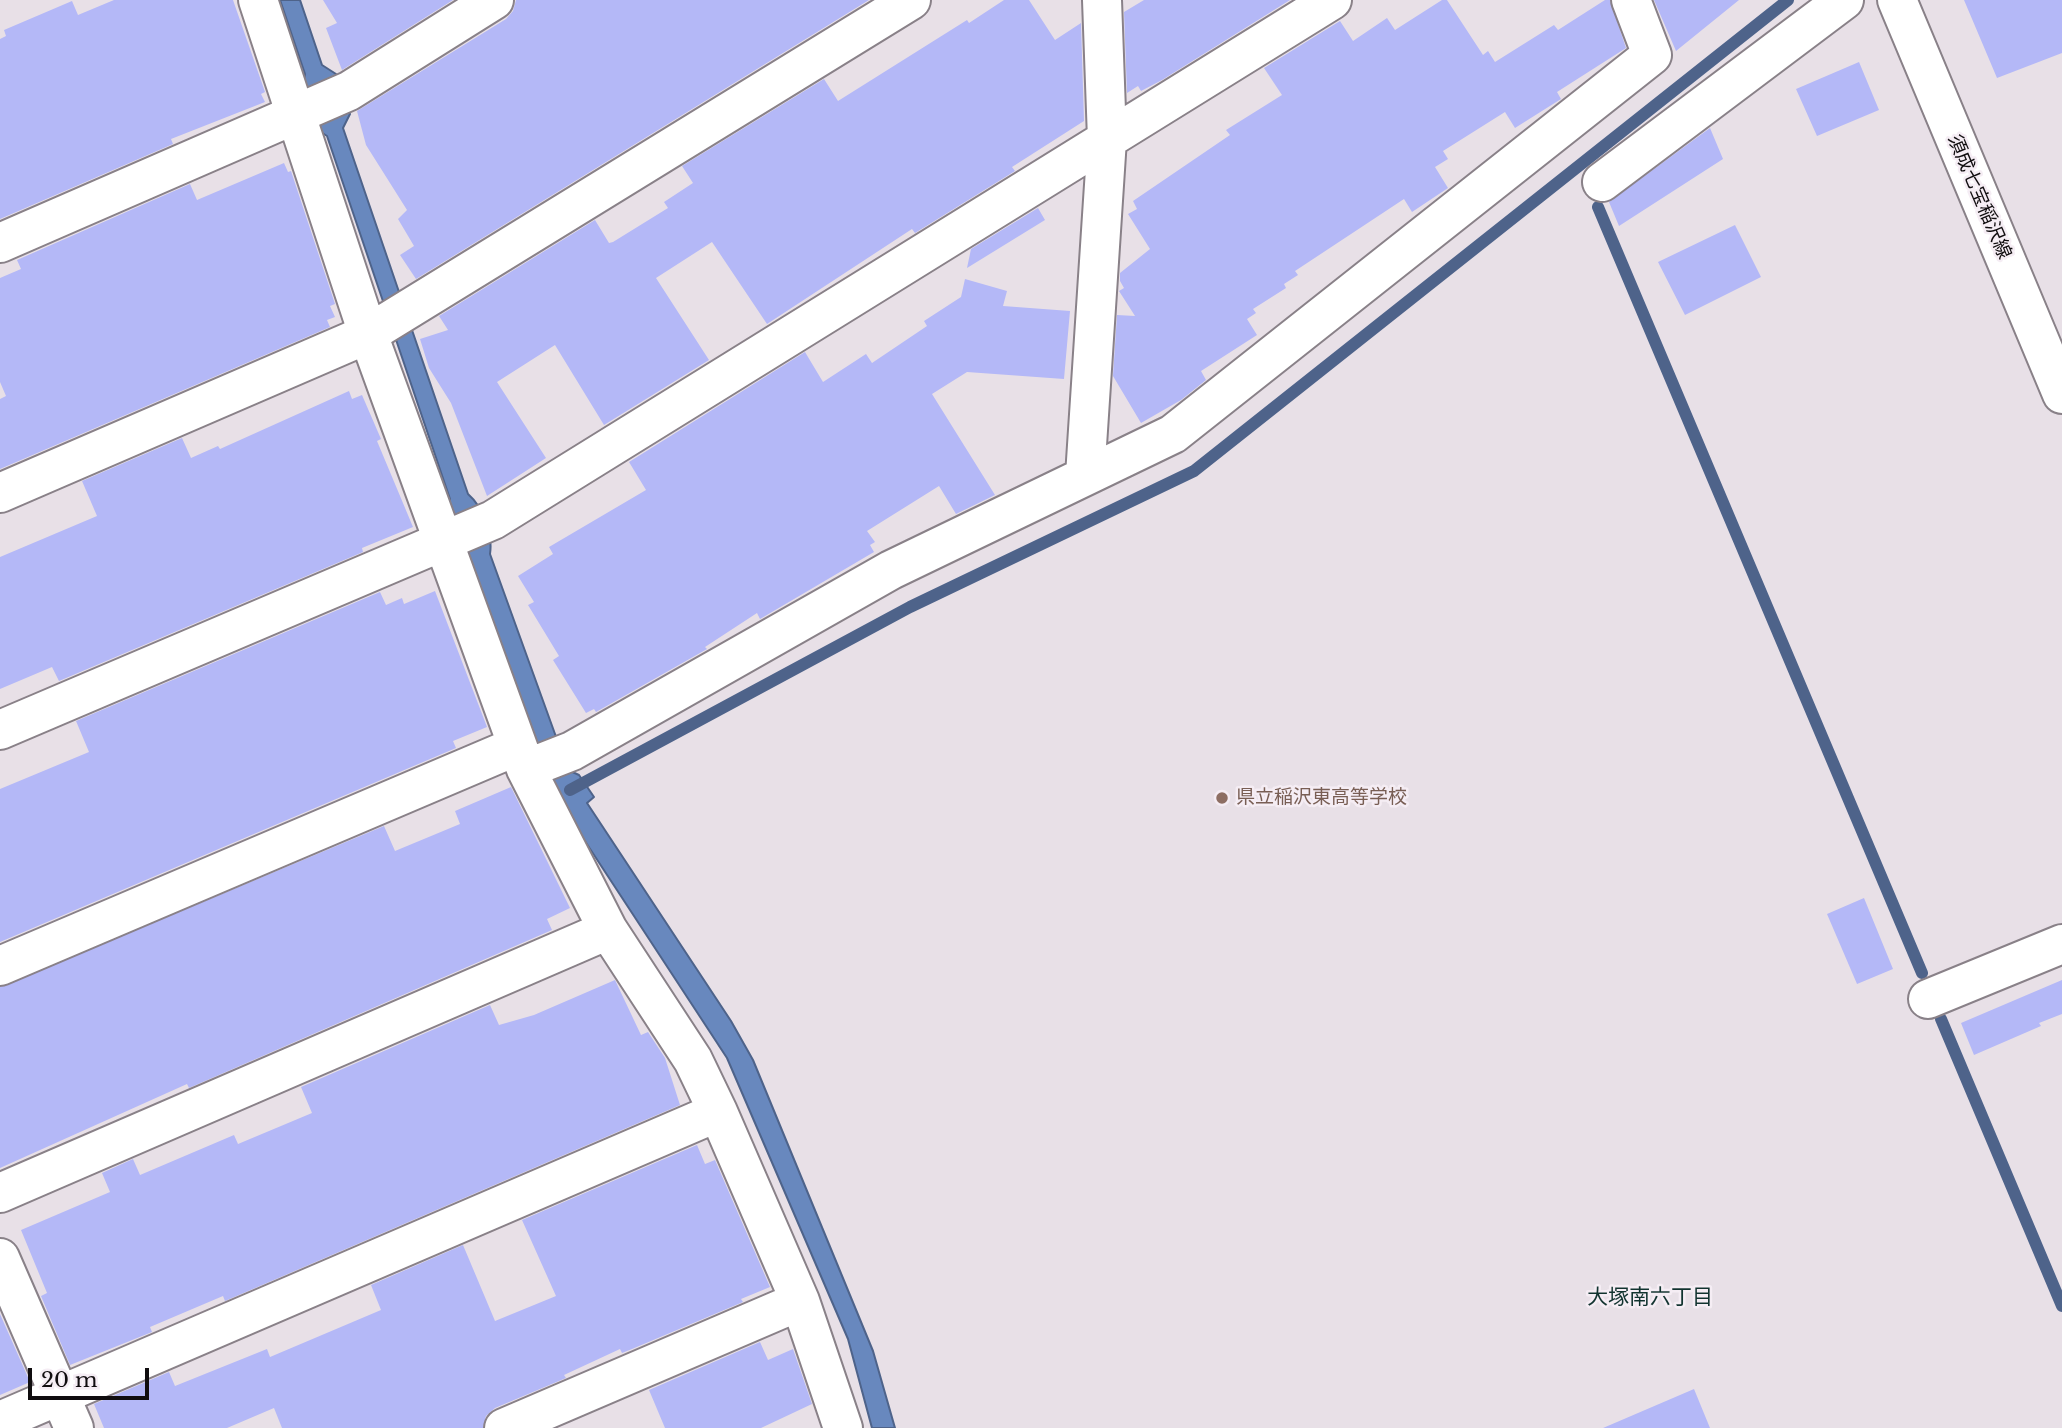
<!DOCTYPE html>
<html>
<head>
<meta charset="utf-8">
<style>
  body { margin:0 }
  #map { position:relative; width:2062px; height:1428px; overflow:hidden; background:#e8e0e7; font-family:"Libre Baskerville",serif }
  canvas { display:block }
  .scale { position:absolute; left:28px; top:1368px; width:121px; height:32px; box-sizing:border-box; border:4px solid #100d0f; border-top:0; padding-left:9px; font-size:21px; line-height:24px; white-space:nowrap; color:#100d0f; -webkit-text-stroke:5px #f5edf4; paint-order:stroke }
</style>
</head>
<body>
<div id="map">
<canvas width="2062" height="1428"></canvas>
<div class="scale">20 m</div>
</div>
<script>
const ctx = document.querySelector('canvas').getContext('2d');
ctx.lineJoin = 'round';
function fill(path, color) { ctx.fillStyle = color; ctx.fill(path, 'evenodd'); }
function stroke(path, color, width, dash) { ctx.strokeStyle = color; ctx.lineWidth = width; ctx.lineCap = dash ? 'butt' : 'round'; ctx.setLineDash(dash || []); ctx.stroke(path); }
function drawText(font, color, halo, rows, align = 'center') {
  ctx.font = font + ' "Libre Baskerville","Noto Sans JP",serif'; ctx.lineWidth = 5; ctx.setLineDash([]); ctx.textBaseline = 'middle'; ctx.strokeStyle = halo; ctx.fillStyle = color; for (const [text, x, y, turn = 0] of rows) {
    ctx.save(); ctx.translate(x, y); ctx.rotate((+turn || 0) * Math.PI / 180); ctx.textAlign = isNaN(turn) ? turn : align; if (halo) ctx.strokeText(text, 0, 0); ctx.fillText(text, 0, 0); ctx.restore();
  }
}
const water = new Path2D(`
  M280,0H300L322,65L336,74L350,114L343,128L468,494C483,507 493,534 490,554L568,770L579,775L594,797L587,803L731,1021L753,1060L873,1351L895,1428H872L848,1339L727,1058L558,800L446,515L450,499L327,136L316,129L302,92L305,74Z`);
fill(water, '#6888be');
stroke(water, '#4e638a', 2);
stroke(new Path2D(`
  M1598,207L1922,973
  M570,790L910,607L1194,471L1788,0
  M1941,1019L2062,1306`), '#4e638a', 12);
fill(new Path2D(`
  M114,0H233L265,92L261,94L265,102L171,139L173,144L0,219V39L6,36L4,30L72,1L78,15Z
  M323,0H453L342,70L326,28L337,23Z
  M516,0H869L416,279L400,255L414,246L398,219L407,210L366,145L357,111L506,19L513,11Z
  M1004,0H1029L1055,40L1081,23L1084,121L1012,167L1015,171L915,233L912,229L767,324L712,242L656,278L709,360L604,425L555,345L497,382L546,458L487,496L451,403L429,368L420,339L448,330L439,316L595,220L609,243L613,242L668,208L664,202L693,183L682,166L824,79L838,101L967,20L969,23Z
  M1144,0H1290L1162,80L1141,91L1138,86L1127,93L1124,12Z
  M1442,0H1447L1483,55L1488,51L1495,62L1554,25L1558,30L1605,0H1610L1626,48L1557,92L1561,99L1515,128L1505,112L1443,151L1448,159L1435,167L1448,188L1412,212L1404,199L1295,271L1298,275L1284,284L1286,288L1253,309L1256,313L1247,319L1257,335L1201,371L1206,380L1181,400L1141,423L1113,376L1117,315L1135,316L1119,291L1124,288L1120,281V273L1150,249L1128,214L1137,209L1133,201L1230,135L1226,130L1282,95L1264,68L1340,21L1353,41L1387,18L1395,30Z
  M1654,0H1739L1676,51Z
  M1964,0H2062V53L1997,78Z
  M1859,62L1879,110L1817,136L1796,89Z
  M1710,128L1723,159L1619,226L1609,202Z
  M284,163L288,172L291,171L335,304L330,306L335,317L327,320L330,327L0,469V399L6,396L0,382V278L21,269L17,260L190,184L197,200Z
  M1038,208L1045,220L967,268L971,249Z
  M1735,225L1761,277L1685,315L1658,262Z
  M965,279L1007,291L1003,306L1070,311L1064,379L967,372L932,394L995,495L956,514L939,486L867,531L875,542L870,545L874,552L760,619L757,613L705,647L707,649L596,712L594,709L586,713L553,660L559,656L528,605L534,602L518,576L553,554L549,547L646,490L629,462L805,352L823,382L866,354L872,363L927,326L924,321L961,297Z
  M349,391L352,399L362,395L381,439L377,441L413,527L362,548L363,552L59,681L52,667L0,689V557L97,516L82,481L182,438L191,458L218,446L220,449Z
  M435,591L487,727L453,741L456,748L0,942V789L89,752L76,721L380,592L386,605L402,598L404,604Z
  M511,787L570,908L547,919L552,930L189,1088L187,1084L0,1168V987L384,826L395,851L460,824L455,811Z
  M1864,898L1893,969L1857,984L1827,914Z
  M615,980L641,1035L648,1032L665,1058L680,1105L225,1301L223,1296L150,1327L152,1332L70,1365L41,1296L47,1293L21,1230L110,1192L102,1173L133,1159L140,1175L234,1135L238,1144L312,1113L301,1087L490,1005L499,1025L534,1015Z
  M2062,980V1014L2039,1023L2041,1026L1974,1055L1961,1023Z
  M697,1145L705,1164L715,1160L770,1287L741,1299L743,1302L632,1349L622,1353L620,1349L564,1375L566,1378L495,1408L486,1416L483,1428H282L274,1408L227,1428H104L94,1404L169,1372L175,1386L267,1349L270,1357L381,1310L371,1285L463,1245L495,1321L556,1296L522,1220Z
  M0,1314L30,1382L0,1395Z
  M760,1342L768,1360L793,1349L812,1404L761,1428H665L649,1390Z
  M1694,1389L1710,1428H1603Z`), '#b4b8f7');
const minor = new Path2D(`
  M258,0L368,334L526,769L608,930L693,1060L718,1112L800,1301L843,1428
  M1602,182L1844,0
  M0,243L349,91L494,0
  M1085,476L1107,139L1102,0
  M0,493L368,334L911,0
  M0,730L493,520L1332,0
  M526,769L572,751L891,570L1173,434L1652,55L1631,0
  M0,966L517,746
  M1928,999L2062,944
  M0,1193L608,930
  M0,1258L74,1428
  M0,1421L718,1112
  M504,1428L800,1301`);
const major = new Path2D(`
  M1897,0L2062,394`);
stroke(minor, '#898188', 42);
stroke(major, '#898188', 42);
stroke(minor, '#fff', 38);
stroke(major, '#fff', 38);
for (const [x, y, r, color] of [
  [1222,798,7,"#8d6e63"]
]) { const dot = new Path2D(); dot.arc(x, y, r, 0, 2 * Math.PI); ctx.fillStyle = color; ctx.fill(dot); stroke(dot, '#f5edf4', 2.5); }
drawText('19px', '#100d0f', '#f5edf4', [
  ["須成七宝稲沢線",1979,197,67]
]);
drawText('19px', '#785e54', '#f5edf4', [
  ["県立稲沢東高等学校",1236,798]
], 'left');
drawText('21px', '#11332f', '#f5edf4', [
  ["大塚南六丁目",1650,1298]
]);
</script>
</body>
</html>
